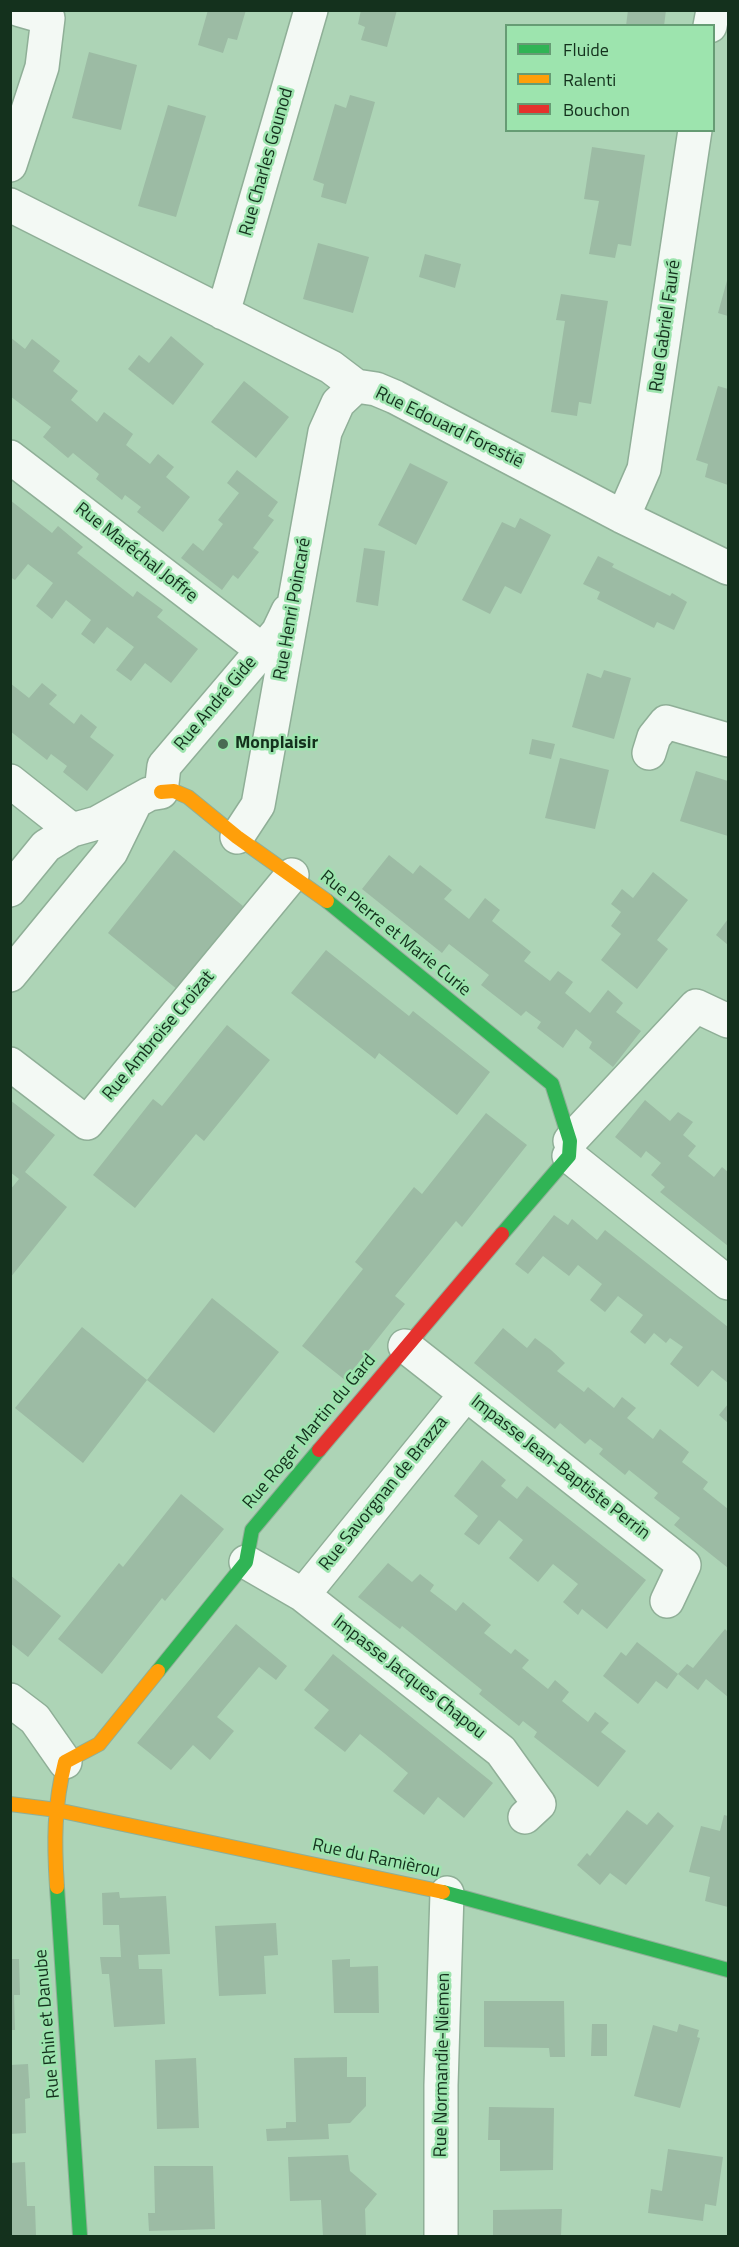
<!DOCTYPE html>
<html>
<head>
<meta charset="utf-8">
<style>
  body { margin:0 }
  #map { position:relative; width:739px; height:2247px; overflow:hidden; background:#add4b6; font-family:"Titillium Web",sans-serif }
  canvas { display:block }
  .frame { position:absolute; inset:0; border:12px solid #14311d; pointer-events:none }
  .legend { position:absolute; left:505px; top:24px; width:210px; height:108px; box-sizing:border-box; background:#9de4ae; border:2px solid #669c74; margin:0; padding:8px 10px; list-style:none; font-size:18px; color:#14311d }
  .legend li { display:flex; align-items:center; gap:12px; height:30px }
  .legend b { width:30px; border:2px solid #669c74 }
</style>
</head>
<body>
<div id="map">
<canvas width="739" height="2247"></canvas>
<div class="frame"></div>
<ul class="legend">
<li><b style="height:8px;background:#30b455"></b>Fluide</li>
<li><b style="height:8px;background:#ff9f0a"></b>Ralenti</li>
<li><b style="height:8px;background:#e5322d"></b>Bouchon</li>
</ul>
</div>
<script>
const ctx = document.querySelector('canvas').getContext('2d');
ctx.lineJoin = 'round';
function fill(path, color) { ctx.fillStyle = color; ctx.fill(path, 'evenodd'); }
function stroke(path, color, width, dash) { ctx.strokeStyle = color; ctx.lineWidth = width; ctx.lineCap = dash ? 'butt' : 'round'; ctx.setLineDash(dash || []); ctx.stroke(path); }
function drawText(font, color, halo, rows, align = 'center') {
  ctx.font = font + ' "Titillium Web",sans-serif'; ctx.lineWidth = 5; ctx.setLineDash([]); ctx.textBaseline = 'middle'; ctx.strokeStyle = halo; ctx.fillStyle = color; for (const [text, x, y, turn = 0] of rows) {
    ctx.save(); ctx.translate(x, y); ctx.rotate((+turn || 0) * Math.PI / 180); ctx.textAlign = isNaN(turn) ? turn : align; if (halo) ctx.strokeText(text, 0, 0); ctx.fillText(text, 0, 0); ctx.restore();
  }
}
fill(new Path2D(`
  M208,10H246L237,40L228,38L223,53L198,45Z
  M361,10H397L387,47L361,40L365,27L358,24Z
  M628,10H666L664,26H626Z
  M89,52L137,65L121,130L72,118Z
  M350,95L375,102L346,204L321,197L324,184L313,180L335,104L346,108Z
  M168,105L206,116L176,217L138,206Z
  M592,147L645,155L631,246L618,244L615,258L589,254L599,201L584,199Z
  M318,243L369,257L353,313L303,299Z
  M425,254L461,264L455,288L419,277Z
  M728,277V316L718,313Z
  M561,294L608,301L591,404L579,402L577,416L551,412L565,321L556,320Z
  M171,336L204,364L173,405L128,369L139,355L149,363Z
  M10,337L25,349L32,339L60,361L53,371L78,391L71,400L97,422L104,412L133,434L126,445L150,464L158,454L174,467L166,477L190,497L163,532L137,512L141,507L125,495L122,500L96,479L99,474L73,453L68,458L43,437L51,427L10,396Z
  M244,381L289,417L256,458L211,422Z
  M718,386L728,389V485L705,477L708,464L696,460Z
  M410,463L448,482L416,545L378,525Z
  M237,470L278,502L268,516L274,520L253,548L259,552L238,579L233,575L222,590L181,558L193,543L203,551L223,524L218,520L239,493L227,483Z
  M10,500L52,533L58,526L83,547L77,553L133,597L137,591L163,610L157,617L198,649L171,683L145,663L131,681L116,670L134,647L107,627L94,644L81,634L91,620L66,600L52,619L36,606L53,583L28,564L15,580L10,577Z
  M520,518L551,535L521,594L505,586L490,614L462,600L502,522L515,528Z
  M364,548L385,551L378,606L356,602Z
  M598,556L614,564L612,567L670,596L672,593L687,602L674,630L657,622L654,628L597,599L600,592L583,584Z
  M604,670L631,678L614,739L572,727L587,673L601,678Z
  M10,683L29,698L42,683L57,695L49,704L74,724L81,714L97,727L90,737L114,755L87,791L63,772L67,766L51,754L47,760L10,731Z
  M532,739L555,744L551,759L529,754Z
  M560,758L609,770L595,829L545,818Z
  M696,771L728,781V836L680,821Z
  M174,850L243,906L178,990L108,933Z
  M389,855L413,874L420,865L452,890L444,899L469,919L485,898L500,910L492,921L531,952L524,961L550,981L558,971L573,982L565,993L590,1013L608,990L623,1003L616,1012L641,1031L613,1067L589,1048L592,1042L576,1029L563,1048L537,1028L541,1022L526,1011L521,1016L481,985L489,975L449,944L442,953L362,889Z
  M653,872L688,900L657,940L668,949L637,989L601,960L621,934L611,926L621,912L611,904L622,889L633,898Z
  M728,919V945L716,935Z
  M326,950L409,1016L413,1011L490,1072L457,1115L379,1053L375,1059L291,993Z
  M227,1025L270,1060L204,1141L196,1134L135,1208L93,1175L153,1099L162,1106Z
  M10,1100L55,1135L25,1172L67,1207L10,1278V1190L19,1179L10,1172Z
  M645,1100L670,1121L678,1112L693,1122L683,1135L696,1146L688,1156L714,1177L722,1167L728,1172V1246L660,1192L665,1187L651,1175L661,1163L646,1151L641,1158L615,1137Z
  M486,1113L527,1145L462,1227L456,1221L395,1296L405,1304L345,1380L302,1346L363,1269L355,1262L414,1187L422,1194Z
  M554,1215L568,1225L572,1219L597,1240L605,1230L728,1327V1383L712,1370L698,1387L670,1364L683,1347L670,1338L666,1343L654,1333L645,1344L630,1332L643,1315L618,1296L605,1312L590,1300L602,1284L578,1265L569,1276L543,1256L528,1274L515,1264Z
  M212,1298L279,1352L214,1433L147,1380L83,1463L15,1408L82,1327L147,1380Z
  M503,1328L527,1348L535,1338L551,1350L565,1363L557,1371L584,1392L588,1387L614,1408L622,1397L636,1408L627,1418L653,1439L660,1429L689,1452L682,1462L708,1482L703,1489L728,1509V1568L674,1525L680,1518L654,1498L658,1493L629,1470L625,1475L599,1454L603,1449L590,1439L585,1444L560,1423L555,1429L474,1363Z
  M728,1404V1423L719,1415Z
  M482,1460L506,1480L501,1486L517,1499L527,1486L646,1580L607,1629L582,1609L578,1615L563,1602L578,1584L553,1564L538,1582L509,1558L523,1540L499,1520L479,1545L464,1534L478,1516L454,1496Z
  M181,1494L224,1529L165,1601L162,1598L102,1674L58,1639L119,1563L123,1567Z
  M388,1563L412,1582L420,1574L434,1585L430,1591L456,1611L463,1602L491,1625L484,1633L511,1654L515,1649L529,1660L522,1668L548,1689L555,1680L569,1692L562,1701L588,1722L595,1712L609,1723L601,1732L626,1751L598,1787L534,1737L537,1732L523,1721L519,1726L479,1694L482,1690L402,1626L400,1629L358,1597Z
  M10,1575L61,1616L28,1657L10,1643Z
  M236,1624L287,1666L276,1680L259,1667L217,1717L234,1731L210,1760L193,1745L171,1770L137,1743Z
  M725,1629L728,1632V1697L706,1679L698,1690L678,1674L667,1689L656,1681L638,1704L603,1676L621,1652L626,1656L637,1642L678,1674L687,1664L693,1668Z
  M333,1654L493,1783L464,1818L438,1797L424,1815L393,1791L408,1773L384,1753L360,1734L345,1752L314,1728L329,1710L304,1690Z
  M627,1810L647,1825L658,1812L674,1826L626,1885L610,1873L600,1885L577,1865L587,1853L590,1856Z
  M724,1815L728,1816V1907L705,1901L710,1877L689,1872L701,1826L720,1831Z
  M119,1892L120,1898L166,1896L170,1954L138,1955L139,1969H162L165,2024L114,2027L109,1974H102L100,1957H121L119,1925H103L102,1893Z
  M276,1923L278,1955L264,1956L266,1994L219,1996L215,1926Z
  M10,1959H19L20,1995H14L15,2030H10Z
  M350,1959V1967L378,1966L379,2013H334L332,1960Z
  M484,2001H564L565,2057H550L549,2048L484,2047Z
  M592,2024H607V2056H591Z
  M679,2024L699,2030L697,2037L700,2038L680,2108L634,2096L653,2025L677,2032Z
  M347,2057V2077H366V2106L350,2123L328,2124L329,2139L267,2141L266,2129L286,2128V2122H296L294,2058Z
  M196,2058L199,2128L157,2129L155,2060Z
  M28,2064L30,2098L25,2099L26,2133L10,2134V2065Z
  M489,2107L554,2108L553,2170L500,2171V2140H488Z
  M668,2149L723,2157L716,2206L705,2204L703,2221L648,2213L651,2189L662,2191Z
  M348,2155L350,2171L377,2194L365,2209L366,2236H323L321,2200L290,2201L288,2157Z
  M25,2162L27,2206H35L36,2236H10V2163Z
  M154,2166H213L215,2229L149,2231L148,2213H155Z
  M562,2209L561,2236H493V2210Z`), '#9cbba4');
const street = new Path2D(`
  M710,26L713,10
  M10,165L42,67L48,18L20,10
  M10,205L331,367L356,386L376,389L395,397L623,517L728,568
  M223,313L311,10
  M10,457L261,649
  M623,517L644,469L695,130
  M649,753L654,737L666,722L728,740
  M10,781L72,830
  M237,837L258,805L325,432L338,403L356,386
  M10,890L46,846L72,830L97,823L149,794L161,792L164,766L278,632L288,611
  M10,975L111,852L136,801
  M10,1064L87,1123L292,875
  M570,1141L696,1006L728,1021
  M569,1156L728,1283
  M405,1346L684,1565L667,1601
  M246,1562L303,1595L501,1751L539,1804L525,1817
  M303,1595L466,1394
  M10,1700L35,1719L65,1762
  M441,2236V2085L447,1893`);
const fast = new Path2D(`
  M327,901L552,1084L570,1141L569,1156L502,1234
  M158,1671L246,1562L252,1530L319,1450
  M57,1887L80,2236
  M443,1892L728,1970`);
const slow = new Path2D(`
  M161,792L174,791L188,797L237,837L327,901
  M10,1804L57,1810L443,1892
  M57,1887C54,1842 54,1805 65,1762L99,1744L158,1671`);
const jam = new Path2D(`
  M319,1450L502,1234`);
stroke(street, '#8faf97', 36);
stroke(fast, '#8faf97', 16);
stroke(slow, '#8faf97', 16);
stroke(jam, '#8faf97', 16);
stroke(street, '#f3f9f4', 33);
stroke(fast, '#30b455', 14);
stroke(slow, '#ff9f0a', 14);
stroke(jam, '#e5322d', 14);
for (const [x, y, r, color] of [
  [223,744,6,"#4a6a53"]
]) { const dot = new Path2D(); dot.arc(x, y, r, 0, 2 * Math.PI); ctx.fillStyle = color; ctx.fill(dot); stroke(dot, '#9de4ae', 2); }
drawText('18px', '#14311d', '#9de4ae', [
  ["Rue Charles Gounod",267,162,-74],
  ["Rue Gabriel Fauré",666,326,-82],
  ["Rue Edouard Forestié",449,428,26],
  ["Rue Maréchal Joffre",136,553,38],
  ["Rue Henri Poincaré",293,609,-80],
  ["Rue André Gide",216,704,-50],
  ["Rue Pierre et Marie Curie",395,934,39],
  ["Rue Ambroise Croizat",159,1036,-50],
  ["Rue Roger Martin du Gard",310,1432,-50],
  ["Impasse Jean-Baptiste Perrin",560,1468,38],
  ["Rue Savorgnan de Brazza",384,1494,-51],
  ["Impasse Jacques Chapou",409,1678,38],
  ["Rue du Ramièrou",376,1859,12],
  ["Rue Rhin et Danube",48,2024,-95],
  ["Rue Normandie-Niemen",443,2065,-89]
]);
drawText('bold 18px', '#14311d', '#9de4ae', [
  ["Monplaisir",235,744]
], 'left');
</script>
</body>
</html>
